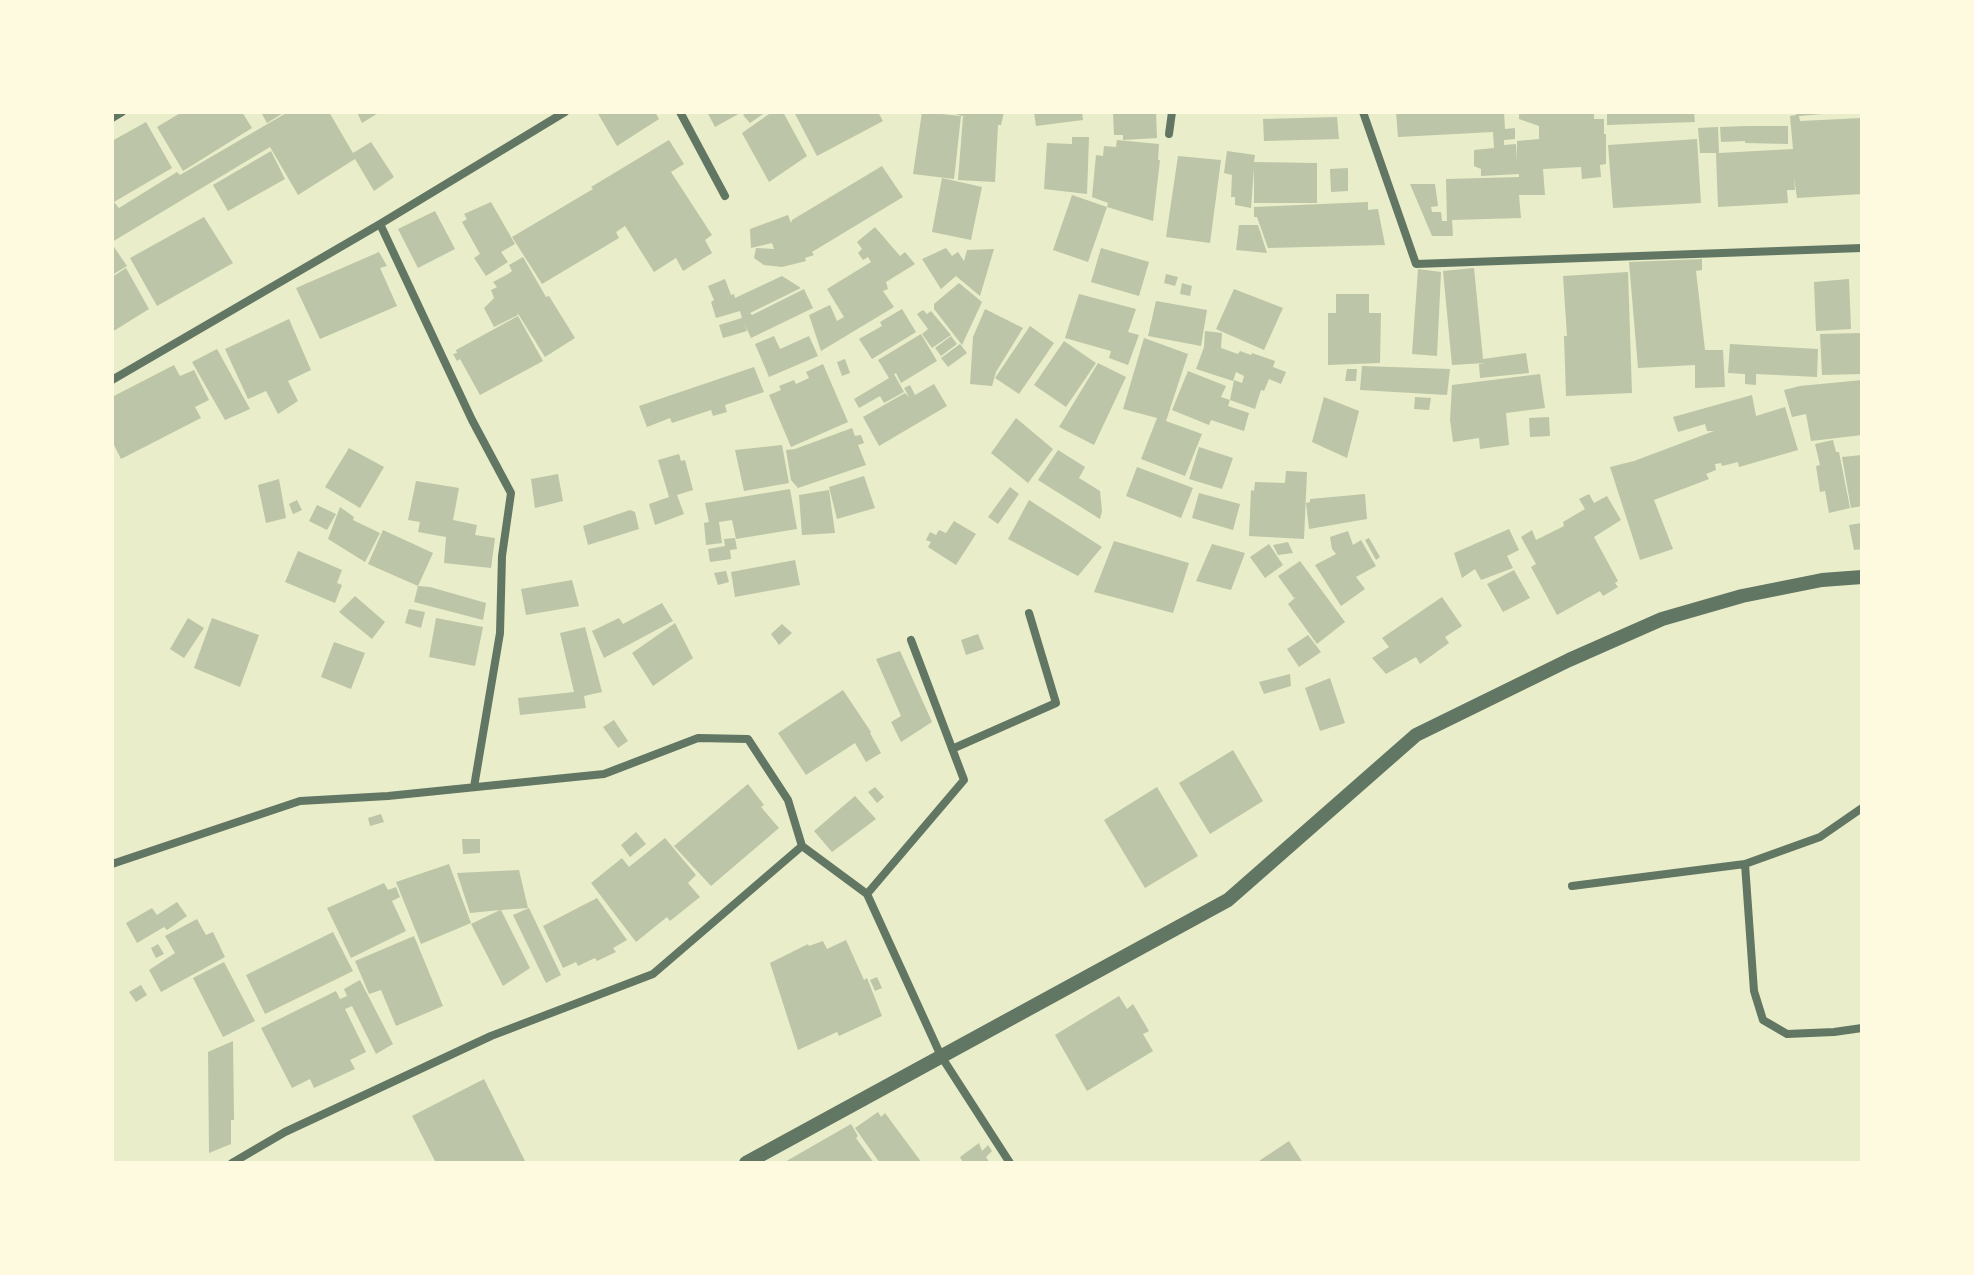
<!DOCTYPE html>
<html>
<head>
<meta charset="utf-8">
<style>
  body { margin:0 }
  #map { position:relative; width:1974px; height:1275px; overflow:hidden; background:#e9edc9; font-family:"Public Sans",sans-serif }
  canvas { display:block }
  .frame { position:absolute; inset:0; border:114px solid #fefae0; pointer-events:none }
</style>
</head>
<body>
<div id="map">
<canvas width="1974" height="1275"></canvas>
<div class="frame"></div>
</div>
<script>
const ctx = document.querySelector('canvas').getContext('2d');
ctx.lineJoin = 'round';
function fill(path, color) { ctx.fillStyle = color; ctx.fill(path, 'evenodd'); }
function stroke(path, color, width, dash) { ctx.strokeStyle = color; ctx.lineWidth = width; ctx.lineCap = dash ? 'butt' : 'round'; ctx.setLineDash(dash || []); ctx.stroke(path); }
fill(new Path2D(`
  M182,112H242L252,128L183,171L157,127Z
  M261,112H285L267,123Z
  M288,112H329L353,153L371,142L394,177L374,191L355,159L298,195L270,147L112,242V141L146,122L172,168L114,202L119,208L177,172L180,175Z
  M357,112H380L362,123Z
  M597,112H655L659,119L617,146Z
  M707,112H742L715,127Z
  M748,112H766L750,123L743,115Z
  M772,112H783L807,156L769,182L742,133Z
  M794,112H878L883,121L817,156Z
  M922,112L961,116L954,179L913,174Z
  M950,112H1004L1001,125H998L995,182L958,180L963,117H965Z
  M1034,112H1082L1083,120L1036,126Z
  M1113,112H1156L1157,138L1123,140V135H1114Z
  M1396,112H1504L1505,129L1515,128V139L1504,140V145L1516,144L1517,161V141L1539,139V126L1519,119V112H1594V119H1604V134H1606V164L1600,165L1601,177L1582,179L1581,167L1543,169L1545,195H1519L1521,218L1452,220L1453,236H1432L1410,184H1435L1438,206L1431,207L1432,212H1441L1442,221H1447L1446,179L1519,177V174L1481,176V169L1474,166V150L1494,148L1493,132L1398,137Z
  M1607,112H1694L1695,122L1607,125Z
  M1796,112H1823V114L1799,116L1800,121L1862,118V194L1797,198L1794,177L1795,190H1787L1788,203L1718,207L1716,153H1700L1698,128L1718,127L1719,153L1793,149L1790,116L1796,115Z
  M1337,117L1339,139L1264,141L1263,119Z
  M1745,126H1788V144L1745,143V141L1721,142L1720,127Z
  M1072,137H1089L1087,194L1044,189L1047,143L1072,144Z
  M1697,139L1701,203L1613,208L1608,145Z
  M669,140L684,164L671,172L712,235L705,240L712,253L683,271L676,258L654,272L625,226L616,232L619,238L542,284L512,237L593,189L591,187Z
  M1117,140L1159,144L1158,160H1160L1153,221L1107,207L1108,203L1092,197L1096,155L1103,156L1104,146L1116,147Z
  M271,151L285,179L228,211L213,185Z
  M1227,151L1255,155L1254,162L1317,163V203H1254V168L1251,208L1235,205V197H1231L1232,175L1224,173Z
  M1178,156L1221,160L1210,243L1166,237Z
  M882,166L903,197L812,252L814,255L805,258L806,261L782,267L764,265L754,258L756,248L774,249L772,243L751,248L750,229L788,215L791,223L792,220Z
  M1348,168V191L1331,192L1330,169Z
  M942,178L982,187L971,240L932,232Z
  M1072,195L1107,207L1088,262L1053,250Z
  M491,202L515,244L501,252L508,262L486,276L474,258L480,254L462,222L467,219L464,214Z
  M1368,202V210L1378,209L1385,245L1268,248L1257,217H1254V207Z
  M435,211L455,249L418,268L398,229Z
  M204,217L233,263L157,306L130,258Z
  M1239,225H1258L1267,253L1236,250Z
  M875,227L900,256L905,252L915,264L886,282L888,289L883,291L894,307L821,351L809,315L830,305L837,321L844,317L827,289L871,262L868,257L863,260L858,253L862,249L857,242Z
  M112,244L127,266L112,275Z
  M946,248L952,256L958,252L964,261L967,250L994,249L980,296L956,276L941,289L922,259Z
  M1101,248L1149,262L1139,296L1091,282Z
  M379,252L387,266L380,268L397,306L320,339L296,288Z
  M523,257L546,297L549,296L575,338L545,357L517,312L518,315L494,327L484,308L494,298L491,290L497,287L493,282L508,274L512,271L509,265Z
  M1702,259V270L1696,271L1705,350H1723L1725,387L1695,388V365L1638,368L1629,262Z
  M126,268L149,309L112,332V277Z
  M1474,268L1483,359L1526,353L1529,373L1480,378L1479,364L1485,363L1452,365L1443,271Z
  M1418,269L1441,272L1437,356L1412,354Z
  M1628,272L1632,393L1566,396L1564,336H1567L1563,276Z
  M1166,274L1178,277L1175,286L1164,283Z
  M782,276L801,288L750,313L752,315L804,289L813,308L751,338L744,323L747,331L723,338L719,325L742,318L740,311L716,318L711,302L714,300L708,286L725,279L731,295L734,294L735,298Z
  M1849,279L1851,329L1816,331L1814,282Z
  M959,283L982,302L962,345L934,309V304Z
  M1182,283L1192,286L1190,296L1180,294Z
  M1234,289L1283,308L1264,350L1216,329Z
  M1079,294L1136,309L1128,332L1139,335L1128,365L1109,358L1111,351L1065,338Z
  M1336,294H1369V313H1381L1380,363L1328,365V313H1336Z
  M1156,301L1207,310L1201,346L1148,336Z
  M902,309L916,332L872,359L859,339L882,326L880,322Z
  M985,309L1023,328L996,372L992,386L970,384L973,337Z
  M923,310L927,314L931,311L951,335L932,348L922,334L928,329L917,314Z
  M518,316L543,361L480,395L460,359L457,361L453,354L457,353L456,350Z
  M289,319L311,370L288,381L298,401L278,414L266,391L248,399L225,349Z
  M1030,326L1054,343L1019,394L995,378Z
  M1205,331L1222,333L1221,348L1238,354L1240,351L1251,355L1252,353L1275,361L1273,367L1286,372L1281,384L1269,379L1264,391L1261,390L1255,409L1230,400L1234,380L1242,383L1244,376L1236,372L1233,381L1196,369L1204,347Z
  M1862,333V374L1822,375L1820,334Z
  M921,334L937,361L901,383L896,373L894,374L904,392L884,403L880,396L859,408L854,399L889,378L878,360Z
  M774,336L780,349L809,336L818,356L769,377L755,344Z
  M951,336L957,344L941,356L935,348Z
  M1144,338L1188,354L1166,421L1202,434L1185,476L1141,459L1157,418L1123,409Z
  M1064,341L1096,363L1066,407L1034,385Z
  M960,344L967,353L948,367L941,358Z
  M1730,344L1818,349L1817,377L1756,374V385L1745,384V374L1728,373Z
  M217,349L250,409L225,420L192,362Z
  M845,359L850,373L842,376L837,362Z
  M1098,363L1126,377L1094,445L1059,427Z
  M823,364L848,422L791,447L769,395L781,390L779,386L794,380L796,384L809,378L806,372Z
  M174,365L180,376L194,370L209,400L195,407L201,418L121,459L112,441V397Z
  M1362,366L1450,369L1447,395L1360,390Z
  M754,367L764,392L725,405L727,412L713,416L711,410L672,423L670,418L647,427L639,406Z
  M1347,369H1357L1356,381H1345Z
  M1188,371L1226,386L1221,397L1230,400L1228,406L1249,413L1244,431L1211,420L1209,425L1172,410Z
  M1540,374L1545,408L1506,413L1509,445L1480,449L1479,438L1453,442L1450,420L1452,385Z
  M1862,380V435L1811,441L1806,414L1792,417L1784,390L1800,386Z
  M934,384L947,406L879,446L863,417L905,393L909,397L904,388L910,385L915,395Z
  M1752,395L1756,416L1785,407L1798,450L1739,467L1738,462L1722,466L1721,463L1715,464L1716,470L1706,474L1709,479L1654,500L1673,549L1640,560L1610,467L1634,461L1714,431H1707L1705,424L1678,432L1673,417Z
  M1324,397L1359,411L1347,458L1312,442Z
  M1415,397L1431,398L1429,410L1414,409Z
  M1549,417L1550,436L1530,437L1529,418Z
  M1016,418L1053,449L1028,483L991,453Z
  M852,428L855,436L861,435L864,443L858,445L866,465L798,488L791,480L786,450L795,449Z
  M1833,440L1836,452H1839L1850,508L1829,513L1825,491L1820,492L1816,466L1820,465L1815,444Z
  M782,445L789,483L744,491L735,450Z
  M1199,447L1233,458L1222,489L1189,479Z
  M349,448L384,467L360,508L325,487Z
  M1058,450L1085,467L1079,478L1100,491L1102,511L1100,519L1038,480Z
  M679,454L681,461L685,460L693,490L677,495L684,514L655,525L649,504L669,497L658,460Z
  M1862,455V506L1851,508L1842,457Z
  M1137,467L1193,488L1181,518L1126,496Z
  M1286,471L1307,472L1304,539L1249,536L1251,490L1254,491L1255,482L1285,483Z
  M558,474L563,501L535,508L531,479Z
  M864,476L875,508L837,519L829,487Z
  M279,479L286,518L266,523L258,485Z
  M416,481L459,488L453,520L477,525L475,535L495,538L491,568L444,563L446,537L418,532L420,522L408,520Z
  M1010,487L1019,494L998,524L988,517Z
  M790,489L797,529L736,539L732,520L719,522L722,543L706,545L704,523L709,522L705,503Z
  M829,490L835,533L802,535L799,495Z
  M1199,493L1240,504L1233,530L1192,518Z
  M1365,494L1367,519L1309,529L1306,503L1310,502V499Z
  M1589,494L1594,503L1607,496L1621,520L1594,537L1618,581L1615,583L1618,587L1603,596L1600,591L1557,615L1531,567L1536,564L1521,537L1532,530L1536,540L1564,526L1563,522L1585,509L1579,499Z
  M297,500L302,510L293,514L289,504Z
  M1029,500L1102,547L1078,576L1008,539Z
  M317,505L336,514L327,530L309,521Z
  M340,507L354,517L353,520L380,533L365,562L328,539Z
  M630,510L635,512L639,529L588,545L583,526Z
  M954,521L976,534L956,565L928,547L931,542L926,540L930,532L936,535L939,530L946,533Z
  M1862,523V549L1854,550L1849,525Z
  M1509,529L1519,550L1507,556L1513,568L1481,580L1475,569L1462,578L1454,553Z
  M383,530L433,553L418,586L368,564Z
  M1348,531L1353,545L1361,540L1376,566L1356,577L1365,589L1341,606L1315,565L1336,554L1332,549L1330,537Z
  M735,538L737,549L730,550L731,559L710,562L708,549L725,546L724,539Z
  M1369,538L1380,557L1376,560L1365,540Z
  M1114,541L1189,563L1173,613L1094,592Z
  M1288,542L1293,553L1278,555L1273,545Z
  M1212,544L1245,553L1231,590L1196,581Z
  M1269,544L1283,565L1265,578L1250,557Z
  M298,551L342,570L337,583L342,585L335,603L285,582Z
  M795,560L800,585L735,597L731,572Z
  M1300,561L1345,622L1317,644L1288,604L1296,597L1294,598L1278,576Z
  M1514,570L1530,598L1503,612L1487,584Z
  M726,571L729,582L718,585L714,573Z
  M572,580L579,606L526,615L521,589Z
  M418,586L430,587L486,603L483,620L414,602Z
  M355,596L385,622L372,639L339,612Z
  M1442,597L1462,626L1445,637L1449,643L1420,664L1416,657L1386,674L1372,658L1389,647L1382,638Z
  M662,603L673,621L604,658L592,631L619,618L623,624Z
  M409,609L425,612L421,628L405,623Z
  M188,618L204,628L184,658L170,649Z
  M212,618L259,635L240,687L194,668Z
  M436,618L483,627L475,666L429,657Z
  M675,623L693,658L653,686L632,653Z
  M782,624L792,633L779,645L771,634Z
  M585,627L602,692L584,696L586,708L520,715L518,698L574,692L560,633Z
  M978,634L984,649L966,655L961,640Z
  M1308,635L1321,652L1299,667L1287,649Z
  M334,642L365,653L351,689L321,677Z
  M900,651L932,722L901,742L891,722L901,716L876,659Z
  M1290,674L1291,686L1264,694L1259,682Z
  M1330,678L1345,723L1320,731L1305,688Z
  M843,690L871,732L870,733L881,753L866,762L855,743L806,775L778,733Z
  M614,720L628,741L618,748L603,727Z
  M1233,750L1263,801L1210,834L1179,783Z
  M748,784L764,805L761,807L779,828L711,886L674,846Z
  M875,787L884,797L877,803L868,792Z
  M1157,787L1198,856L1145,888L1104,820Z
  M855,796L876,819L832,852L814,831Z
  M381,814L384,822L370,826L368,818Z
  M636,832L646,844L630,857L621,845Z
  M665,838L696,875L688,883L700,897L670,921L667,917L636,942L591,883L622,858L629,867Z
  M462,839H480V853L463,854Z
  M449,864L471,923L421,944L396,882Z
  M519,870L528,908L501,910L530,968L503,986L471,924L500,910L470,913L457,873Z
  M384,883L388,890L396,887L400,897L392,901L406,931L351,958L327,908Z
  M597,898L627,940L613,948L616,952L597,961L595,958L578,966L576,962L563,968L543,926Z
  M177,902L187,916L167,930L164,927L137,943L126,923L152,908L157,915Z
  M529,908L561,975L546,983L513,915Z
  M197,919L206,935L213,932L225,957L161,992L149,970L175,953L165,936Z
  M333,932L353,971L265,1014L246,975Z
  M414,936L443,1006L396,1026L381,990L369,994L355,961Z
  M846,940L864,980L867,978L882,1016L839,1036L837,1032L798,1050L770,963L808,944L809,946L823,941L827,949Z
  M158,944L164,954L156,958L151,948Z
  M224,962L255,1021L223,1037L193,978Z
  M877,977L882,988L875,991L870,980Z
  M360,980L393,1044L376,1054L352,1006L345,1009L366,1052L350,1060L355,1069L314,1088L310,1079L292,1088L261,1028L336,991L340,999L347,996L344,989Z
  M141,985L147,995L136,1002L129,992Z
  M1119,996L1127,1009L1133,1004L1149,1031L1143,1034L1153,1051L1087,1091L1055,1035Z
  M233,1041L234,1120H231V1144L209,1153L208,1052Z
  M484,1079L526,1163H436L412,1116Z
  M878,1112L881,1117L885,1113L922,1163H880L855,1128Z
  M851,1124L858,1136L856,1138L874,1163H783Z
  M1289,1141L1303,1163H1256Z
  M979,1143L982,1151L988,1145L992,1151L986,1157L990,1163H963L960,1157Z`), '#bcc5a7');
stroke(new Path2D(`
  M680,112L725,196
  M1363,112L1416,264L1862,248
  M112,118L122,112
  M1169,134L1172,112
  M380,224L472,420L511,493L502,556L500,633L474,787
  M112,380L380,224L565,112
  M952,749L1056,703L1029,613
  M112,864L300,801L388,796L604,774L698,738L748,739L788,800L802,846
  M1745,864L1754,991L1763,1020L1787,1034L1834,1032L1862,1028
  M1572,886L1745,864L1820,837L1862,808
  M867,894L964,780L911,640
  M232,1163L285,1132L491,1036L653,974L802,846L867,894L941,1056L1010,1163`), '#617663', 8);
stroke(new Path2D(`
  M746,1163L1228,900L1416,735L1569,660L1662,619L1742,596L1822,580L1862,577`), '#617663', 14);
</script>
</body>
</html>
